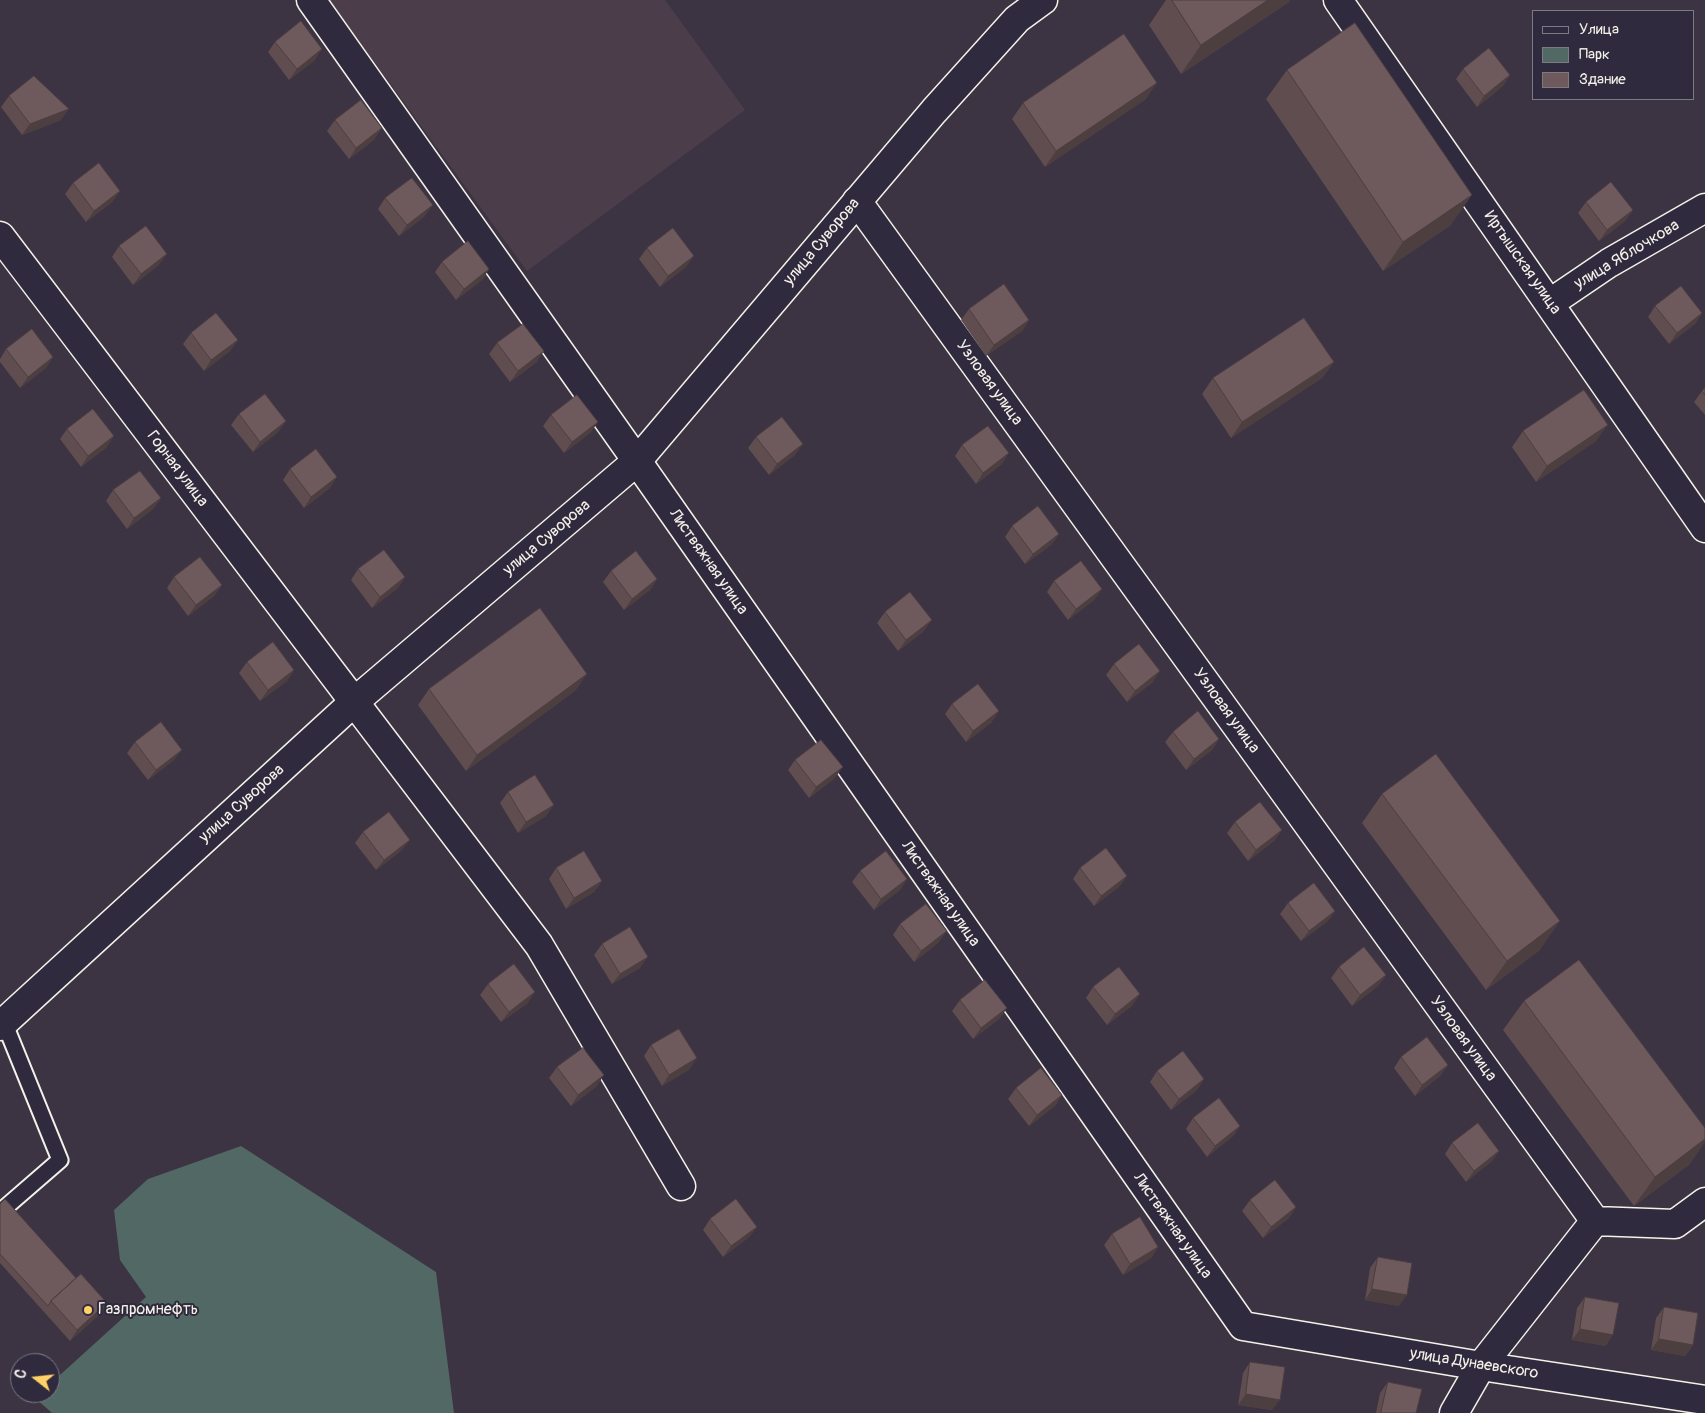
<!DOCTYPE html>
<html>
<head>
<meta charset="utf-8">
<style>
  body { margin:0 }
  #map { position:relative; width:1705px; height:1413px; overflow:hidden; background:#3c3343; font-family:Pangolin,sans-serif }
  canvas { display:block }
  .legend { position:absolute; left:1532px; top:10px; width:162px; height:90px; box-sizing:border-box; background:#2f2a3d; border:1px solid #7e7a81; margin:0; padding:6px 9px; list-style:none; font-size:15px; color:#f4f1e8 }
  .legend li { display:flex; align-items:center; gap:10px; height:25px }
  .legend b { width:25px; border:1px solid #7e7a81 }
  .north { position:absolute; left:10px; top:1353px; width:50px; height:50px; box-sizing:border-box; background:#2f2a3d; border:1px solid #7e7a81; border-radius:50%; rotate:286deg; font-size:14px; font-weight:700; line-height:20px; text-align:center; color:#f4f1e8 }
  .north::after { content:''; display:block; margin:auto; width:18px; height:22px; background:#ffd166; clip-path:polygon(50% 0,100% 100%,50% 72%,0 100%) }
</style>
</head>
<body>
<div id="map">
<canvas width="1705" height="1413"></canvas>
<ul class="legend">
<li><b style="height:6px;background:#2f2a3d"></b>Улица</li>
<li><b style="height:14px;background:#526864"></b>Парк</li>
<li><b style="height:14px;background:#6e595c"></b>Здание</li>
</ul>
<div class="north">С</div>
</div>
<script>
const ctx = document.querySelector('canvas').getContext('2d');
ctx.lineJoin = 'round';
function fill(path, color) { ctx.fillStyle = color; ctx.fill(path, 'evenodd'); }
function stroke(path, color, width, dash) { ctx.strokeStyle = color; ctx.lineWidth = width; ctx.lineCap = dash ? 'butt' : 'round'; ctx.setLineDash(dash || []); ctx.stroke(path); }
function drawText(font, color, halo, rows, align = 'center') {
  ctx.font = font + ' Pangolin,sans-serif'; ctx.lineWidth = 4; ctx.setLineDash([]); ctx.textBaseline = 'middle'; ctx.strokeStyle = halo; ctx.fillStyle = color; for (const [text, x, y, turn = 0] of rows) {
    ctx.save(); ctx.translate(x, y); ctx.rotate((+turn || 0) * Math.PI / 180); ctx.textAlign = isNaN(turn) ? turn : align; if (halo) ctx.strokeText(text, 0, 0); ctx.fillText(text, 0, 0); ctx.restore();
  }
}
fill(new Path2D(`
  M329,0H665L745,110L527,271Z`), '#4b3e4a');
fill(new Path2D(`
  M241,1146L436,1272L454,1413H52L35,1398L40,1393H50V1384L146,1297L120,1260L114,1210L148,1179Z`), '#526864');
const lane = new Path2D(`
  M0,1212L60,1160L4,1022`);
const street = new Path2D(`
  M311,0L637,461L1243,1326L1481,1366L1705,1400
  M1338,0L1705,528
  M857,201L1595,1221
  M0,236L539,945L681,1186
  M1550,303L1609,263L1705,208
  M1595,1221L1675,1224L1705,1202
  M1454,1413L1481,1366L1595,1221`);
const secondary = new Path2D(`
  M0,1026L354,702L637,461L934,111L1017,19L1043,0`);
stroke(lane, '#f4f1e8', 19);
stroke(street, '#f4f1e8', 31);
stroke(secondary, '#f4f1e8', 31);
stroke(lane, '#2f2a3d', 15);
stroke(street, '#2f2a3d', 28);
stroke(secondary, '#2f2a3d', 28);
fill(new Path2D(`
  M1166,0H1290L1289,2L1181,74L1149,25Z
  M275,42L315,60L289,80L268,52Z
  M1463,69L1510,75L1503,86L1477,107L1456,79Z
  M1287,70L1451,225L1383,271L1266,99Z
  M9,96L61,120L22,135L1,107Z
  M1146,99L1045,167L1012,119L1023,103Z
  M335,120L375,139L349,159L327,131Z
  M73,183L120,191L112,202L86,222L65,194Z
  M385,198L425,216L399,236L378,209Z
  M1586,202L1633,210L1625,221L1599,241L1578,213Z
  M119,246L159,265L133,285L112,257Z
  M647,248L686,267L660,287L639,259Z
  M442,262L489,269L482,280L456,300L435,272Z
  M1655,306L1702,313L1695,324L1669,344L1648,317Z
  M969,309L1029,320L1022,331L986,356L961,320Z
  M191,333L238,340L230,351L204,371L183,344Z
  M497,343L537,362L510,382L489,354Z
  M6,349L53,357L46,368L20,388L0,362V359Z
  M1334,362L1322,378L1231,438L1202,394L1213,378Z
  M1705,388V415L1694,402L1702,391Z
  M239,414L286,421L278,432L253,452L231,425Z
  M551,415L598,422L590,433L564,453L543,426Z
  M67,429L107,447L81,467L60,439Z
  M1523,431L1596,441L1536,482L1512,447Z
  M756,437L795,455L769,475L748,448Z
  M962,445L1002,464L976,484L955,456Z
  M290,469L330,488L304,508L283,480Z
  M113,490L161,498L153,509L127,529L106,501Z
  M1012,526L1059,534L1051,545L1025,564L1005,537Z
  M358,569L405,577L398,588L372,608L351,580Z
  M611,571L657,579L650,590L624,610L603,582Z
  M174,577L222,585L214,596L188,616L167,588Z
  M1054,581L1102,589L1094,600L1068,620L1047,592Z
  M885,612L924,631L898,651L877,623Z
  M247,662L294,670L287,681L260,701L239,673Z
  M1114,664L1153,682L1127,702L1106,675Z
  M429,689L576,690L466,771L418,705Z
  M952,704L992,722L966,742L945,714Z
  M1173,732L1219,739L1212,750L1186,770L1165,742Z
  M135,742L174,760L148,780L127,753Z
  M795,760L835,778L809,798L788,770Z
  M508,792L546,816L518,833L500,803Z
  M1382,794L1540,950L1486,990L1362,823Z
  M1235,822L1282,830L1274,841L1248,861L1227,833Z
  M363,832L402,850L376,870L355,843Z
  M556,868L602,881L594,892L566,909L549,879Z
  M1080,868L1127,876L1119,887L1094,906L1073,879Z
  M860,871L907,879L900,890L874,910L852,882Z
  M1288,903L1335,911L1328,921L1301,941L1280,914Z
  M900,924L939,942L914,962L893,935Z
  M602,944L640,968L612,984L594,955Z
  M1339,967L1386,975L1378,986L1352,1006L1331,978Z
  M488,984L528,1003L501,1022L480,995Z
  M1093,987L1133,1005L1107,1025L1086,998Z
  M960,1000L1007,1008L999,1019L973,1039L952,1011Z
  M1524,1001L1690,1164L1634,1206L1503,1030Z
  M651,1045L690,1069L662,1086L644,1056Z
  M1401,1057L1448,1065L1440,1076L1415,1096L1394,1068Z
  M557,1067L597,1086L571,1106L549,1078Z
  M1157,1071L1204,1079L1197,1090L1171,1110L1150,1082Z
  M1016,1088L1062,1095L1055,1106L1029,1126L1008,1099Z
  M1193,1118L1240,1126L1233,1136L1207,1157L1186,1129Z
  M1452,1143L1499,1151L1492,1161L1466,1182L1445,1154Z
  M1250,1200L1296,1207L1289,1218L1263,1238L1242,1211Z
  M0,1204L76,1278L100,1314L70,1341L0,1263Z
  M710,1219L757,1227L749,1237L723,1257L703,1230Z
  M1112,1234L1158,1247L1151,1258L1123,1275L1104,1245Z
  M1378,1257L1399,1306L1365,1300L1370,1268Z
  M1585,1297L1606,1346L1572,1340L1577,1308Z
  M1664,1307L1693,1345L1685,1356L1651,1350L1656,1318Z
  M1250,1362L1272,1410L1238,1405L1243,1373Z
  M1388,1382L1416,1413H1376L1380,1393Z`), '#5f4d4f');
fill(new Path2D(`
  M1268,0H1290L1289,2L1181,74L1201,45Z
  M322,49L315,60L289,80L297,69Z
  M1510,75L1503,86L1477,107L1484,96Z
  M1157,83L1146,99L1045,167L1056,151Z
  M69,109L61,120L22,135L30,124Z
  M382,128L375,139L349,159L356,148Z
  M120,191L112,202L86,222L94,211Z
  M1472,195L1451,225L1383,271L1403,242Z
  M433,205L425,216L399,236L407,225Z
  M1633,210L1625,221L1599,241L1607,230Z
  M167,254L159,265L133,285L141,274Z
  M694,256L686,267L660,287L668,276Z
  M489,269L482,280L456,300L464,289Z
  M1702,313L1695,324L1669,344L1677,333Z
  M1029,320L1022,331L986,356L994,345Z
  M238,340L230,351L204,371L211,360Z
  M544,351L537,362L510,382L518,371Z
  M53,357L46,368L20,388L28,377Z
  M1334,362L1322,378L1231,438L1242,422Z
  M286,421L278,432L253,452L260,442Z
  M598,422L590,433L564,453L572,442Z
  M1608,425L1596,441L1536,482L1547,466Z
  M114,436L107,447L81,467L88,456Z
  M803,444L795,455L769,475L777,464Z
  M1009,453L1002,464L976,484L983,473Z
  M337,477L330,488L304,508L311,497Z
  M161,498L153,509L127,529L134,518Z
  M1059,534L1051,545L1025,564L1033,554Z
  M405,577L398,588L372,608L380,597Z
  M657,579L650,590L624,610L632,599Z
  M222,585L214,596L188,616L196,605Z
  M1102,589L1094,600L1068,620L1076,609Z
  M932,620L924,631L898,651L906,640Z
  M294,670L287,681L260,701L268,690Z
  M1160,671L1153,682L1127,702L1135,691Z
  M587,674L576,690L466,771L477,755Z
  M999,711L992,722L966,742L973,731Z
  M1219,739L1212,750L1186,770L1194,759Z
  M182,750L174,760L148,780L156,770Z
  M843,767L835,778L809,798L816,787Z
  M554,805L546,816L518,833L526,822Z
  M1282,830L1274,841L1248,861L1256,850Z
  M410,840L402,850L376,870L384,860Z
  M1127,876L1119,887L1094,906L1101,896Z
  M907,879L900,890L874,910L881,899Z
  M602,881L594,892L566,909L574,898Z
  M1335,911L1328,921L1301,941L1309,931Z
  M1560,921L1540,950L1486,990L1507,961Z
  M947,931L939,942L914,962L921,951Z
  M648,957L640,968L612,984L620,974Z
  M1386,975L1378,986L1352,1006L1360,995Z
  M535,992L528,1003L501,1022L509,1012Z
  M1140,994L1133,1005L1107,1025L1115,1014Z
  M1007,1008L999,1019L973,1039L981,1028Z
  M697,1058L690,1069L662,1086L669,1075Z
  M1448,1065L1440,1076L1415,1096L1422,1085Z
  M604,1075L597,1086L571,1106L578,1095Z
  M1204,1079L1197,1090L1171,1110L1179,1099Z
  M1062,1095L1055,1106L1029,1126L1037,1115Z
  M1240,1126L1233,1136L1207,1157L1215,1146Z
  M1705,1139V1142L1690,1164L1634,1206L1655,1177Z
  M1499,1151L1492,1161L1466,1182L1474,1171Z
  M1296,1207L1289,1218L1263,1238L1271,1227Z
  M757,1227L749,1237L723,1257L731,1246Z
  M1158,1247L1151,1258L1123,1275L1130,1264Z
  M1372,1289L1407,1295L1399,1306L1365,1300Z
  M107,1303L100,1314L70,1341L77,1330Z
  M1580,1329L1613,1335L1606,1346L1572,1340Z
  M1659,1339L1693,1345L1685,1356L1651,1350Z
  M1246,1394L1280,1400L1272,1410L1238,1405Z`), '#4d3e40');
const building = new Path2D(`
  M1172,0H1268L1201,45Z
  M301,21L322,49L297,69L275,42Z
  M1355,23L1472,195L1403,242L1287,70Z
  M1124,34L1157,83L1056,151L1023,103Z
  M1489,48L1510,75L1484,96L1463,69Z
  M34,76L69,109L30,124L9,96Z
  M361,100L382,128L356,148L335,120Z
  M99,163L120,191L94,211L73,183Z
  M412,178L433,205L407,225L385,198Z
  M1611,182L1633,210L1607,230L1586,202Z
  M146,226L167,254L141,274L119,246Z
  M673,228L694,256L668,276L647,248Z
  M468,241L489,269L464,289L442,262Z
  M1004,284L1029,320L994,345L969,309Z
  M1681,286L1702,313L1677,333L1655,306Z
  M216,313L238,340L211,360L191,333Z
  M1304,318L1334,362L1242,422L1213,378Z
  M523,324L544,351L518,371L497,343Z
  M32,329L53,357L28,377L6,349Z
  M1705,388V395L1702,391Z
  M1584,390L1608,425L1547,466L1523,431Z
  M265,394L286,421L260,442L239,414Z
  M577,395L598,422L572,442L551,415Z
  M93,409L114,436L88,456L67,429Z
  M782,417L803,444L777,464L756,437Z
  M988,426L1009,453L983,473L962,445Z
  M316,449L337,477L311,497L290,469Z
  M140,471L161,498L134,518L113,490Z
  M1038,506L1059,534L1033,554L1012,526Z
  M384,550L405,577L380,597L358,569Z
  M636,551L657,579L632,599L611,571Z
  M200,557L222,585L196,605L174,577Z
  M1081,561L1102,589L1076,609L1054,581Z
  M910,592L932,620L906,640L885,612Z
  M540,608L587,674L477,755L429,689Z
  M273,642L294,670L268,690L247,662Z
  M1139,644L1160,671L1135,691L1114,664Z
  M978,684L999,711L973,731L952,704Z
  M1198,711L1219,739L1194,759L1173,732Z
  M161,722L182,750L156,770L135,742Z
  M821,740L843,767L816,787L795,760Z
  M1436,754L1560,921L1507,961L1382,794Z
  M535,775L554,805L526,822L508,792Z
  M1260,802L1282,830L1256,850L1235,822Z
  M389,812L410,840L384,860L363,832Z
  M1106,848L1127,876L1101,896L1080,868Z
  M584,851L602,881L574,898L556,868Z
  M886,851L907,879L881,899L860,871Z
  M1314,883L1335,911L1309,931L1288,903Z
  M926,904L947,931L921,951L900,924Z
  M630,927L648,957L620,974L602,944Z
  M1364,947L1386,975L1360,995L1339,967Z
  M1579,960L1705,1128V1139L1655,1177L1524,1001Z
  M514,964L535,992L509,1012L488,984Z
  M1119,967L1140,994L1115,1014L1093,987Z
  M985,980L1007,1008L981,1028L960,1000Z
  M679,1029L697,1058L669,1075L651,1045Z
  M1427,1037L1448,1065L1422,1085L1401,1057Z
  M583,1048L604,1075L578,1095L557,1067Z
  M1183,1051L1204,1079L1179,1099L1157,1071Z
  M1041,1068L1062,1095L1037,1115L1016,1088Z
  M1219,1098L1240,1126L1215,1146L1193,1118Z
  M1478,1123L1499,1151L1474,1171L1452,1143Z
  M1275,1180L1296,1207L1271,1227L1250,1200Z
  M5,1199L76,1278L51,1301L48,1306L0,1254V1204Z
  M736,1199L757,1227L731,1246L710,1219Z
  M1140,1217L1158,1247L1130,1264L1112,1234Z
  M1378,1257L1412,1263L1407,1295L1372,1289Z
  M81,1274L107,1303L77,1330L51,1301Z
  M1585,1297L1619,1303L1613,1335L1580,1329Z
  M1664,1307L1698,1313L1693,1345L1659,1339Z
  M1250,1362L1285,1367L1280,1400L1246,1394Z
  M1388,1382L1422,1389L1416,1413H1381Z`);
fill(building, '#6e595c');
stroke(building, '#4d3e40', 1);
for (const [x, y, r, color] of [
  [88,1310,5,"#ffd166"]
]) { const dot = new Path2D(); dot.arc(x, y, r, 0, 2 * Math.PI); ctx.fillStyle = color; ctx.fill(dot); stroke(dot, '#2f2a3d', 2); }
drawText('16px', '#f4f1e8', '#2f2a3d', [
  ["улица Суворова",822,242,-50],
  ["улица Яблочкова",1627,255,-31],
  ["Иртышская улица",1522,263,55],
  ["Узловая улица",989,383,54],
  ["Горная улица",177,469,53],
  ["улица Суворова",547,538,-40],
  ["Листвяжная улица",708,562,55],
  ["Узловая улица",1226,711,54],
  ["улица Суворова",242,804,-42],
  ["Листвяжная улица",940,894,55],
  ["Узловая улица",1463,1039,54],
  ["Листвяжная улица",1172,1226,55],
  ["улица Дунаевского",1474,1364,9]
]);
drawText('16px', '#f4f1e8', '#2f2a3d', [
  ["Газпромнефть",98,1310]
], 'left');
</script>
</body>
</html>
